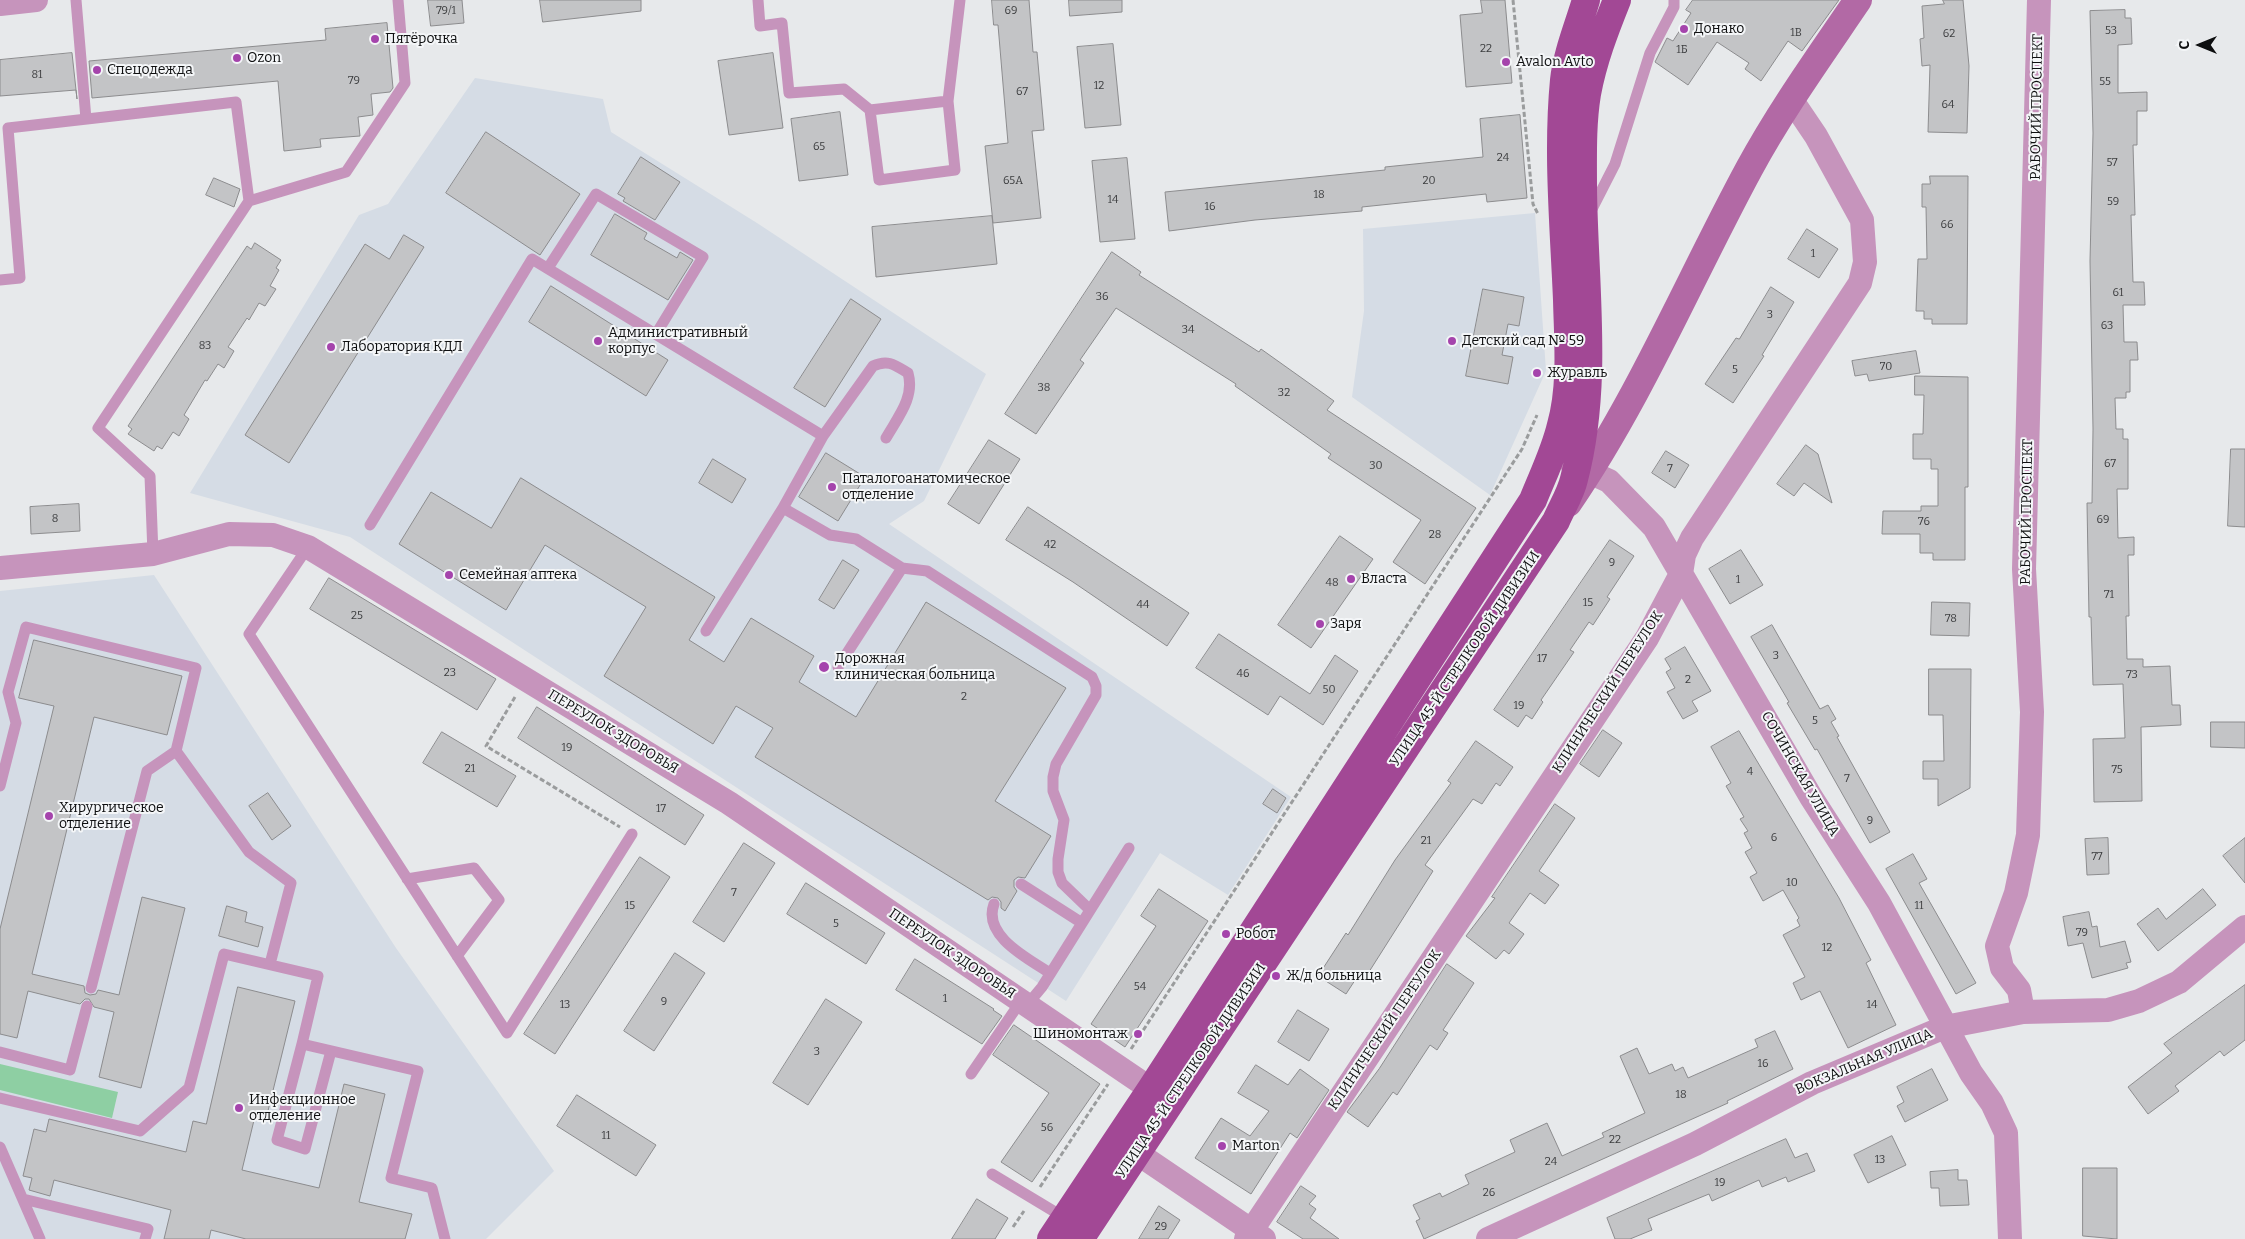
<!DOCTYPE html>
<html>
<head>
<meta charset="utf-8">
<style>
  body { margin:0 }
  #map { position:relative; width:2245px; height:1239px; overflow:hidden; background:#e7e9eb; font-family:Bitter,serif }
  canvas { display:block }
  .north { position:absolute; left:2175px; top:20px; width:50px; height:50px; -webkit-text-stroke:4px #f4f6f8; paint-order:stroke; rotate:270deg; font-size:14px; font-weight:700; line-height:20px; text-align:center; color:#0e0f10 }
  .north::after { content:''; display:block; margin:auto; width:18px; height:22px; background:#0e0f10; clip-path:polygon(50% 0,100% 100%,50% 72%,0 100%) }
</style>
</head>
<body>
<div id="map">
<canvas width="2245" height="1239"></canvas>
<div class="north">С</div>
</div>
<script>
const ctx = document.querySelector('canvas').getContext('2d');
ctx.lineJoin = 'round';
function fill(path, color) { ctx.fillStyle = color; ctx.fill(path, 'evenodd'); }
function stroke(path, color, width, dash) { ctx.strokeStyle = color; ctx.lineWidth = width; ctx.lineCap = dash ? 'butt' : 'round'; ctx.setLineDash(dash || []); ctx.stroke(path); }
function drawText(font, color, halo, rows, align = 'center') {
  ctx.font = font + ' Bitter,serif'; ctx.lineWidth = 4; ctx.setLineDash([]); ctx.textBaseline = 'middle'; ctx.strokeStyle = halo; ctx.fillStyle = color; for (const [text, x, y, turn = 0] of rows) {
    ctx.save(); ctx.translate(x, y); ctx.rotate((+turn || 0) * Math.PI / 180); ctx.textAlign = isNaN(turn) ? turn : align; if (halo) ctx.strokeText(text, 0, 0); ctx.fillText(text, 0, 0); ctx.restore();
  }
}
fill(new Path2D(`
  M475,78L603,99L611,132L757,223L986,374L924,501L889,524L1291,797L1228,895L1160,853L1066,1001L350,537L190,493L359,215L388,204Z
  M1535,213L1546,371L1490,495L1352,397L1364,311L1363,229Z
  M154,575L396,948L554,1171L486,1239H0V591Z`), '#d5dce5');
fill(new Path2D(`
  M0,1064L118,1092L112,1118L0,1090Z`), '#8ecfa3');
const building = new Path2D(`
  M428,0H462L464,23L431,26Z
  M540,0H641V11L543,22Z
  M992,0H1029L1033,52H1037L1044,130L1032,131L1041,218L993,223L985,146L1008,143L998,25H994Z
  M1069,0H1122V12L1070,16Z
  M1481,0H1505L1512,83L1466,87L1460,15L1482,13Z
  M1693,0H1839L1802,51L1788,41L1761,81L1745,69L1749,63L1717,42L1688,85L1655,62L1667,38L1673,41L1691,13L1686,10Z
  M1943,0H1963L1969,66L1967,133L1928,132L1930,65L1922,66L1920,39L1924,38L1922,6L1944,4Z
  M2125,10V18H2131L2132,44L2118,45V93L2147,92V111H2137V145H2133L2135,215H2131L2133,282H2144L2145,305H2123L2124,342H2137L2138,360H2130V392H2126V398H2115L2116,429H2123V439H2128V489H2117L2118,538L2134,537V555H2128L2129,616H2126L2127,659H2143V667L2170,666L2172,705H2180L2181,725L2141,727L2142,801L2094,802L2093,739L2125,738L2123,684L2093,685L2091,617H2089L2087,503H2092L2093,429L2090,261L2093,133L2090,11Z
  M387,23L393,88L390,92L371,94L373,115L358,117L360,136L320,139L321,147L284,151L278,81L92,98L89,61L326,40L325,29Z
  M1113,44L1121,125L1085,128L1077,47Z
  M72,53L77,99L76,90L0,96V60Z
  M773,53L783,128L729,135L718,61Z
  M840,112L848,175L799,181L791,119Z
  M1520,115L1527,198L1487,202L1486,194L1362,207V211L1255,220L1169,231L1165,192L1385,170V167L1483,157L1480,119Z
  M486,132L580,194L540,255L446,193Z
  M641,157L680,182L655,220L623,201L625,198L618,194Z
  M1127,158L1135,239L1100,242L1092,161Z
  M1930,176H1968L1967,324H1932V319H1924V311H1916L1918,259H1927L1926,207H1922V184H1930Z
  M214,178L240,189L234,207L206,195Z
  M615,214L647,233L644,239L677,258L680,252L693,260L668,300L591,255Z
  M992,216L997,264L876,277L872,227Z
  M1807,229L1838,249L1819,278L1788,259Z
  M404,235L424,247L289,463L245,435L365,244L389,259Z
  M255,243L281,260L276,268L279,270L270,286L276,289L265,306L259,303L249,320L247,318L228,347L234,351L224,368L218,364L207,381L205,380L184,415L189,419L179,436L173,432L162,449L157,446L154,451L128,434L132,429L128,426L247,246L251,249Z
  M1112,252L1141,272L1139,275L1259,352L1261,349L1334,401L1327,410L1476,508L1425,584L1393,562L1421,520L1328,458L1331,454L1235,386L1236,384L1116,308L1080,360L1084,363L1036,434L1005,414Z
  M551,286L668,360L646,396L529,322Z
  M1771,287L1794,302L1762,355L1764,356L1733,403L1705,384L1736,338L1739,339Z
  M1483,289L1524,297L1519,326L1508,324L1502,355L1513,357L1508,384L1466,376Z
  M851,299L881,319L825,407L794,388Z
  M1916,351L1920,373L1869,381L1867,374L1855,376L1852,361Z
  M1915,376L1968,377V487H1965V560H1933V553H1920V534H1882L1883,511H1921V506H1938V469H1931V459H1913V434H1923L1924,395H1915Z
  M989,440L1020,459L979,524L948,504Z
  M1806,445L1818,454L1832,503L1804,483L1794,496L1777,484Z
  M2231,449H2245V527L2228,526Z
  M1666,451L1689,465L1675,488L1652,473Z
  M826,453L865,477L838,521L799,497Z
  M713,459L746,479L732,503L699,483Z
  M521,478L715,597L689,640L724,662L751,618L814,656L799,682L856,717L926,602L1066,688L995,801L1051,836L1025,878L1018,877L1014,880V887L1017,891L1005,911L1001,908V902L998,898L992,897L988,900L755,757L773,728L736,706L713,744L604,676L646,607L545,545L506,610L399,544L431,492L491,528Z
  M79,504L80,531L31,534L30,507Z
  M1028,507L1189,613L1167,646L1073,582L1006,540Z
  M1340,536L1373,559L1311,648L1278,625Z
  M1610,540L1634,556L1607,597L1610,599L1593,625L1589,622L1570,650L1574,652L1541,700L1543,702L1532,719L1526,715L1518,727L1494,710Z
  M1741,550L1763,585L1730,604L1709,569Z
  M843,560L859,570L834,609L819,600Z
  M329,578L496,679L477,710L310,609Z
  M1932,602L1970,603L1969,636L1931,635Z
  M1772,625L1820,709L1828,705L1836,719L1831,722L1839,736L1837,737L1890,832L1870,843L1817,749L1815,750L1787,703L1789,702L1751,637Z
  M1219,634L1310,694L1335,655L1358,671L1323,725L1280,696L1268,715L1196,668Z
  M34,640L182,676L167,735L94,717L32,974L84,986L85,993L90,995L96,994L98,990L119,995L142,897L185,908L141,1088L99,1077L114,1012L94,1007L89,999H85L80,1004L28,991L17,1038L0,1034V929L54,706L19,698Z
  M1685,647L1711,691L1692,701L1698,711L1683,719L1667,692L1675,688L1666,672L1671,669L1665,659Z
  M1929,669H1971L1970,788L1938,806V779H1923V761H1944L1943,715H1929Z
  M537,707L704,815L685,845L518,738Z
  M2211,722H2245V748L2211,747Z
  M1603,730L1622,743L1599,777L1580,764Z
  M1739,731L1839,898L1871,960L1866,963L1896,1025L1848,1048L1820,991L1801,1000L1793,983L1805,977L1783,935L1800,926L1797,920L1799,918L1783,890L1763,901L1750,877L1757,873L1745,852L1752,848L1744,833L1748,831L1740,819L1744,817L1726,786L1731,783L1711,747Z
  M442,732L516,776L497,807L423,763Z
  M1476,741L1513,767L1500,786L1496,783L1482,804L1473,799L1425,865L1433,871L1367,975L1361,971L1346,994L1318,976L1346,933L1348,935L1395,860L1451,783L1448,781Z
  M1273,789L1286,798L1277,813L1263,804Z
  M268,793L291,826L272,840L249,806Z
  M1555,804L1575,818L1539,871L1559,885L1545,904L1530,893L1509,923L1524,934L1509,954L1504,950L1496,959L1466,936L1495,898L1492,897Z
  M2108,838L2109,874L2087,875L2085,839Z
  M2245,838V883L2223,856Z
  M744,843L775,863L724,942L693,922Z
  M1913,854L1927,879L1919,883L1976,983L1956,994L1886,869Z
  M640,857L670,877L555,1054L524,1034Z
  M806,883L885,933L866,964L787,914Z
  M1159,889L1208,921L1125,1047L1091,1024L1156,926L1141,916Z
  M2203,889L2216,905L2158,951L2137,924L2158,908L2166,919Z
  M227,906L247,912L245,922L263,927L258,947L219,936Z
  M2089,912L2092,927L2097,926L2100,947L2125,941L2131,962L2126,963L2128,968L2092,978L2083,943L2068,946L2063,917Z
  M675,953L705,973L654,1051L624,1031Z
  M915,959L994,1009L993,1010L1002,1016L982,1044L896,990Z
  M1447,964L1474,983L1443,1030L1448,1033L1437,1050L1430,1045L1397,1095L1393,1092L1368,1127L1347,1112L1379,1069Z
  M2245,985V1040L2224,1056L2220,1051L2175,1086L2179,1091L2148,1114L2128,1087L2172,1053L2164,1044Z
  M238,987L295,1001L266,1119L255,1116L242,1170L319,1188L344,1084L385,1094L359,1202L412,1214L405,1239H246L211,1230L209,1239H164L171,1210L54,1180L50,1196L29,1190L32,1178L23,1176L34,1129L46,1132L49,1119L186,1152L193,1121L206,1124Z
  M826,999L862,1022L808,1105L773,1083Z
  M1298,1010L1329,1029L1309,1061L1278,1042Z
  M1014,1025L1100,1084L1032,1182L1001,1162L1049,1093L993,1055Z
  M1775,1031L1793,1069L1727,1101L1728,1103L1424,1239L1416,1221L1420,1219L1413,1205L1440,1193L1442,1197L1469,1184L1465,1175L1515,1152L1510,1140L1547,1123L1562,1156L1604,1137L1602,1133L1645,1113L1620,1056L1637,1048L1649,1074L1672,1064L1675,1071L1683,1067L1688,1078L1758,1047L1755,1040Z
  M1256,1065L1288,1085L1300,1069L1329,1090L1297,1138L1290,1133L1251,1194L1195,1158L1221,1118L1250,1136L1269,1111L1238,1093Z
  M1932,1069L1948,1100L1905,1122L1897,1106L1904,1102L1897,1087Z
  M577,1095L656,1145L636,1176L557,1126Z
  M1892,1136L1906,1165L1868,1183L1854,1155Z
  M1786,1139L1795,1158L1807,1153L1815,1171L1788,1182L1786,1177L1762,1187L1759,1180L1712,1201L1709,1194L1648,1219L1652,1230L1630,1239H1615L1607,1218Z
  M2083,1168H2117V1239L2083,1236Z
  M1958,1170V1180H1967L1969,1205L1940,1206L1939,1188H1931L1930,1172Z
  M1301,1186L1316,1196L1309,1204L1316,1209L1310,1218L1339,1239H1303L1277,1222Z
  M977,1199L1008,1218L995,1239H952Z
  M1159,1206L1180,1220L1168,1239H1139Z`);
fill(building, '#c3c4c6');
stroke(building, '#8c8c8e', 1);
stroke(new Path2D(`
  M1513,0L1533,204L1538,214
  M515,697L486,746L620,827
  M1131,1049L1522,449L1537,415
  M1040,1187L1108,1084
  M1013,1227L1024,1211`), '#9a9c9d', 3, [5, 2.5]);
stroke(new Path2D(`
  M76,0L86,119
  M758,0L760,26L782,23L789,93L844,89L870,110
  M948,101L870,110L879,180L955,170L948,101L960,0
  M249,201L346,172L405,83L398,0
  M1591,211L1615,164L1650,53L1674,7V0
  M548,268L596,194L703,257L656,334
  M0,280L20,278L8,128L236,102L249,201L98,428L150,476L153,554
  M823,436L873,366C888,359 895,365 908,373C915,397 898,417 886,438
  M783,508L830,535L856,539L902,568
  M370,525L532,259L823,436L783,508L706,631
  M308,547L249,634L507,1033L632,834
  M838,667L902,568L927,571L1092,677L1096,686V695L1056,764L1053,777V791L1064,820L1058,859V872L1062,883L1090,910
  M0,786L16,723L8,692L26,627L196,668L176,751L249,852L291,883L270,964
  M407,879L474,868L499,900L457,956
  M1021,884L1082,923
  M994,904C982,936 1029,959 1050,973
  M91,988L147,771L176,751
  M1027,1005L1042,987L1129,848
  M302,1044L277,1140L305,1149L331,1051
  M0,1052L70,1070L87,1006
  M971,1074L1021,1001
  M0,1098L140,1131L189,1088L224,954L318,976L302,1044L418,1071L391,1178L432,1188L445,1239
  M0,1147L40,1239
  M992,1174L1065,1218
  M23,1199L148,1229L145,1239`), '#c694bc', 11);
stroke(new Path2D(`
  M0,4L36,0
  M1572,464L1609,481L1654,527L1811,797L1879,903L1971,1073L1992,1103L2006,1133L2010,1239
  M0,568L153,554L229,534L273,535L308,547L729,803L1167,1100
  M2023,1012L2019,990L2002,968L1997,946L2016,893L2028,835L2032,712L2024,569L2039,0
  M1137,1153L1264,1239
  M1246,1239L1647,638L1681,574L1684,555L1692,538L1860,283L1865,262L1862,220L1816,136L1791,99
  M1488,1239L1695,1144L1812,1083L1945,1027L2023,1012L2108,1010L2139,1001L2179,982L2245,927`), '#c694bc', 24);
stroke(new Path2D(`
  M1568,503C1640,398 1689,280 1749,169C1781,110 1820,56 1858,0`), '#b269a5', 28);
stroke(new Path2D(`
  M1051,1239L1151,1089L1533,500C1543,475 1555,451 1561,425C1572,385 1568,341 1567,300C1564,228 1557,153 1564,80C1567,53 1578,27 1586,0
  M1080,1239L1556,521C1562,507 1571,493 1574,479C1599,384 1584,284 1583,188C1583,157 1582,124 1587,94C1593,61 1605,30 1617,0`), '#a24895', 28);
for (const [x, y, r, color] of [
  [1684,29,5,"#a544ac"],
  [375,39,5,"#a544ac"],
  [237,58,5,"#a544ac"],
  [1506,62,5,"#a544ac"],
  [97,70,5,"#a544ac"],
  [598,341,5,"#a544ac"],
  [1452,341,5,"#a544ac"],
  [331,347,5,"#a544ac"],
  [1537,373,5,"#a544ac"],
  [832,487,5,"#a544ac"],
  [449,575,5,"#a544ac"],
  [1351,579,5,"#a544ac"],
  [1320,624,5,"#a544ac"],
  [824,667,6,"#a544ac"],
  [49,816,5,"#a544ac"],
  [1226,934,5,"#a544ac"],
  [1276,976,5,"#a544ac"],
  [1138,1034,5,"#a544ac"],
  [239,1108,5,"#a544ac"],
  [1222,1146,5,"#a544ac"]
]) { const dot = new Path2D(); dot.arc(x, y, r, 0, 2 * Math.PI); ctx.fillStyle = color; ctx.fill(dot); stroke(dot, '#f4f6f8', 2); }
drawText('11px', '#3b3c3e', null, [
  ["79/1",446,11],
  ["69",1011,11],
  ["53",2111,31],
  ["1В",1796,33],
  ["62",1949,34],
  ["22",1486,49],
  ["1Б",1682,50],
  ["81",37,75],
  ["79",354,81],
  ["55",2105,82],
  ["12",1099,86],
  ["67",1022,92],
  ["64",1948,105],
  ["65",819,147],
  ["24",1503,158],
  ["57",2112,163],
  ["65А",1013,181],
  ["20",1429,181],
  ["18",1319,195],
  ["14",1113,200],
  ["59",2113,202],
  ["16",1210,207],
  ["66",1947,225],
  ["1",1813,254],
  ["61",2118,293],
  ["36",1102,297],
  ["3",1770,315],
  ["63",2107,326],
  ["34",1188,330],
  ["83",205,346],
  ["70",1886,367],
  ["5",1735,370],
  ["38",1044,388],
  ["32",1284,393],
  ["67",2110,464],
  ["30",1376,466],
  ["7",1670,469],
  ["8",55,519],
  ["69",2103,520],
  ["76",1924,522],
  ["28",1435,535],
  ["42",1050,545],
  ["9",1612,563],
  ["1",1738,580],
  ["48",1332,583],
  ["71",2109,595],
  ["15",1588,603],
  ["44",1143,605],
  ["25",357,616],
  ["78",1951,619],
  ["3",1776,656],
  ["17",1542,659],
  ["23",450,673],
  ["46",1243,674],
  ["73",2132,675],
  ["2",1688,680],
  ["50",1329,690],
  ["2",964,697],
  ["19",1519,706],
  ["5",1815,721],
  ["19",567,748],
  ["21",470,769],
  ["75",2117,770],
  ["4",1750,772],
  ["7",1847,779],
  ["17",661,809],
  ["9",1870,821],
  ["6",1774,838],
  ["21",1426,841],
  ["77",2097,857],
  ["10",1792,883],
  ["7",734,893],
  ["15",630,906],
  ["11",1919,906],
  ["5",836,924],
  ["79",2082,933],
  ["12",1827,948],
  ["54",1140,987],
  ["1",945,999],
  ["9",664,1002],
  ["13",565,1005],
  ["14",1872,1005],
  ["3",817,1052],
  ["16",1763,1064],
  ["18",1681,1095],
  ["56",1047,1128],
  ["11",606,1136],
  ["22",1615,1140],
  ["13",1880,1160],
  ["24",1551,1162],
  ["19",1720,1183],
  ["26",1489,1193],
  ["29",1161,1227]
]);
drawText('14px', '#0e0f10', '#f4f6f8', [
  ["Донако",1694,29],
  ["Пятёрочка",385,39],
  ["Ozon",247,58],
  ["Avalon Avto",1516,62],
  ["Спецодежда",107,70],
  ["Административный",608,333],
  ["корпус",608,349],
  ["Детский сад № 59",1462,341],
  ["Лаборатория КДЛ",341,347],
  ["Журавль",1547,373],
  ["Паталогоанатомическое",842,479],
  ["отделение",842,495],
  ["Семейная аптека",459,575],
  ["Власта",1361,579],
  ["Заря",1330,624],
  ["Дорожная",835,659],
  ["клиническая больница",835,675],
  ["Хирургическое",59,808],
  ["отделение",59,824],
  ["Робот",1236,934],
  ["Ж/д больница",1286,976],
  ["Шиномонтаж",1128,1034,"right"],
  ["Инфекционное",249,1100],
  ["отделение",249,1116],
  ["Marton",1232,1146]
], 'left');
drawText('14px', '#0e0f10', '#f4f6f8', [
  ["РАБОЧИЙ ПРОСПЕКТ",2037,107,-89],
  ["РАБОЧИЙ ПРОСПЕКТ",2027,512,-89],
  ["УЛИЦА 45-Й СТРЕЛКОВОЙ ДИВИЗИИ",1465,659,-56],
  ["КЛИНИЧЕСКИЙ ПЕРЕУЛОК",1608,692,-57],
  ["ПЕРЕУЛОК ЗДОРОВЬЯ",613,732,31],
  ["СОЧИНСКАЯ УЛИЦА",1800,774,60],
  ["ПЕРЕУЛОК ЗДОРОВЬЯ",952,954,34],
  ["КЛИНИЧЕСКИЙ ПЕРЕУЛОК",1385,1030,-56],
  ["ВОКЗАЛЬНАЯ УЛИЦА",1864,1062,-23],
  ["УЛИЦА 45-Й СТРЕЛКОВОЙ ДИВИЗИИ",1191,1071,-56]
]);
</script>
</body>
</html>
